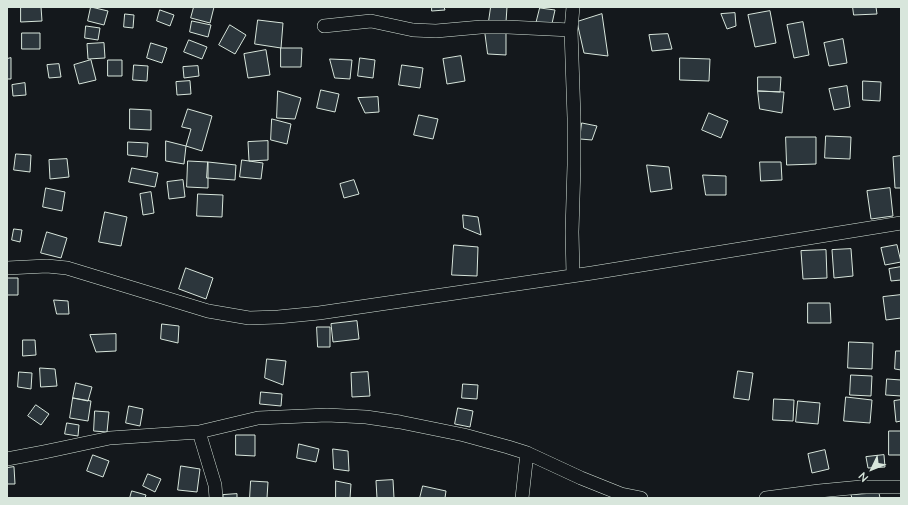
<!DOCTYPE html>
<html>
<head>
<meta charset="utf-8">
<style>
  body { margin:0 }
  #map { position:relative; width:908px; height:505px; overflow:hidden; background:#14181c; font-family:Mulish,sans-serif }
  canvas { display:block }
  .frame { position:absolute; inset:0; border:8px solid #d8e6dc; pointer-events:none }
  .north { position:absolute; left:852px; top:449px; width:40px; height:40px; -webkit-text-stroke:3px #14181c; paint-order:stroke; rotate:227deg; font-size:11px; font-weight:700; line-height:16px; text-align:center; color:#d8e6dc }
  .north::after { content:''; display:block; margin:auto; width:14px; height:18px; background:#d8e6dc; clip-path:polygon(50% 0,100% 100%,50% 72%,0 100%) }
</style>
</head>
<body>
<div id="map">
<canvas width="908" height="505"></canvas>
<div class="frame"></div>
<div class="north">N</div>
</div>
<script>
const ctx = document.querySelector('canvas').getContext('2d');
ctx.lineJoin = 'round';
function fill(path, color) { ctx.fillStyle = color; ctx.fill(path, 'evenodd'); }
function stroke(path, color, width, dash) { ctx.strokeStyle = color; ctx.lineWidth = width; ctx.lineCap = dash ? 'butt' : 'round'; ctx.setLineDash(dash || []); ctx.stroke(path); }
const building = new Path2D(`
  M21,7H41L42,21L21,22Z
  M91,7L108,11L104,25L88,21Z
  M194,7H214L210,23L191,18Z
  M432,7H444L445,10L432,11Z
  M491,7H507L506,22L489,21Z
  M853,7H876L877,14L854,15Z
  M540,8L555,10L551,28L536,24Z
  M160,10L174,15L170,26L157,21Z
  M770,11L776,43L755,47L748,15Z
  M735,13L736,26L727,29L721,14Z
  M125,14L134,15L133,28L124,27Z
  M602,14L608,56L584,53L577,22Z
  M258,20L283,23L281,48L255,44Z
  M192,21L211,25L208,37L190,32Z
  M803,22L809,55L794,58L787,25Z
  M230,25L246,35L235,54L219,45Z
  M86,26L100,28L98,40L85,38Z
  M485,31L506,33V55L488,54Z
  M22,33H40V49H22Z
  M668,34L672,49L652,51L649,35Z
  M843,39L847,63L829,66L824,43Z
  M189,40L207,47L202,59L184,52Z
  M104,43L105,58L88,59L87,44Z
  M151,43L167,48L162,63L147,58Z
  M281,48H302L301,67H281Z
  M266,50L270,75L248,78L244,54Z
  M461,56L465,81L447,84L443,59Z
  M11,58V79H7V59Z
  M360,58L375,60L373,78L358,76Z
  M680,58L710,59L709,81L680,80Z
  M330,59L352,60L350,79L335,78Z
  M91,60L96,80L79,84L74,65Z
  M108,60H122V76H108Z
  M59,64L61,77L49,78L47,65Z
  M134,65L148,66L147,81L133,80Z
  M402,65L423,68L420,88L399,85Z
  M198,66L199,76L184,78L183,67Z
  M758,77H781L780,92L758,91Z
  M190,81L191,94L177,95L176,82Z
  M863,81L881,82L880,101L863,100Z
  M25,83L26,95L13,96L12,85Z
  M847,86L850,107L834,110L829,89Z
  M321,90L339,94L335,112L317,108Z
  M278,91L301,98L295,119L277,118Z
  M758,91L784,92L782,113L760,109Z
  M378,97L379,112L365,113L358,98Z
  M130,109L151,110V130L130,129Z
  M188,109L212,116L202,151L186,146L191,129L182,127Z
  M709,113L728,121L721,138L702,130Z
  M419,115L438,119L433,139L414,135Z
  M272,119L291,124L287,144L271,140Z
  M582,123L597,126L592,140L580,139Z
  M826,136L851,137L850,159L825,158Z
  M786,137H816V164L787,165Z
  M166,141L186,146L184,164L166,161Z
  M268,141V160L249,161L248,142Z
  M128,142L148,143L147,157L128,155Z
  M16,154L31,155L30,172L14,170Z
  M901,156V188H895L893,157Z
  M67,159L69,177L50,179L49,160Z
  M242,160L263,163L261,179L240,177Z
  M188,161L208,162V188L187,187Z
  M208,162L236,165L235,180L207,178Z
  M760,162H781L782,180L761,181Z
  M647,165L669,167L672,189L651,192Z
  M132,168L158,173L155,187L129,182Z
  M703,175L726,176V195H706Z
  M183,180L185,197L169,199L167,182Z
  M354,180L359,194L344,198L340,184Z
  M46,188L65,192L62,211L43,207Z
  M890,188L893,216L871,219L867,191Z
  M151,192L154,213L143,215L140,194Z
  M198,194L223,195L222,217L197,216Z
  M105,212L127,217L121,246L99,242Z
  M463,215L478,217L481,235L464,228Z
  M14,229L22,230L20,242L12,240Z
  M47,232L67,238L61,258L41,253Z
  M454,245L478,247L477,276L452,275Z
  M897,245L901,262L885,265L881,248Z
  M851,249L853,276L834,278L832,250Z
  M826,250L827,278L803,279L801,251Z
  M901,267V280L891,281L889,269Z
  M186,268L213,278L206,299L179,289Z
  M7,278H18V295H7Z
  M901,295V318L886,320L883,297Z
  M54,300L68,301L69,314H57Z
  M808,303H830L831,323H808Z
  M357,321L359,339L333,342L331,324Z
  M162,324L179,326L178,343L161,339Z
  M317,327H330V347H318Z
  M116,334V351L96,352L90,335Z
  M23,340H35L36,355L23,356Z
  M849,342L873,343L872,369L848,368Z
  M896,351H901V370L895,369Z
  M267,359L286,361L283,385L265,378Z
  M40,368L55,369L57,386L41,387Z
  M738,371L753,373L749,400L734,398Z
  M19,372L32,373L31,389L18,387Z
  M368,372L370,396L352,397L351,373Z
  M851,375L872,376L871,396L850,395Z
  M887,379L901,380V396L886,395Z
  M76,383L92,387L88,401L73,398Z
  M463,384L478,385L477,399L462,398Z
  M261,392L282,394L281,406L260,404Z
  M846,397L872,400L870,423L844,421Z
  M73,398L91,401L88,421L70,418Z
  M774,399L794,400L793,421L773,420Z
  M901,400V421L896,422L894,401Z
  M798,401L820,403L818,424L796,422Z
  M36,405L49,414L41,425L28,416Z
  M129,406L143,409L140,426L126,423Z
  M458,408L473,411L470,427L455,424Z
  M95,411L109,412L107,432L94,431Z
  M67,423L79,425L78,436L65,434Z
  M889,431H901V455H889Z
  M236,435H255V456L236,455Z
  M299,444L319,449L316,462L297,458Z
  M333,449L348,451L349,471L334,469Z
  M825,450L829,469L812,473L808,454Z
  M93,455L109,461L103,477L87,471Z
  M884,455L885,467L868,468L866,457Z
  M181,466L200,469L197,492L178,490Z
  M14,467L15,484H7V468Z
  M148,474L161,479L155,492L143,486Z
  M393,480L394,498H377L376,481Z
  M251,481L268,482L267,498H250Z
  M336,481L351,484L350,498H336Z
  M423,486L446,491L445,498H420Z
  M132,491L146,495L145,498H130Z
  M879,493L880,498H852L851,495Z
  M237,494V498H223V495Z`);
fill(building, '#2c363c');
stroke(building, '#d8e6dc', 1);
const street = new Path2D(`
  M324,26L371,21L413,30L436,31L481,27H507L571,30
  M7,268L47,266L67,268L208,311L249,318L278,317L319,313L592,273L901,223
  M573,275L572,232L574,165V118L571,30L573,7
  M199,432L215,485L216,498
  M7,459L44,452L110,438L199,432L258,418L327,415L366,417L400,422L464,435L508,447L527,453L581,478L621,494L641,498
  M522,498L527,453
  M766,498L819,491L861,487H901`);
stroke(street, '#d8e6dc', 14);
stroke(street, '#14181c', 13);
</script>
</body>
</html>
